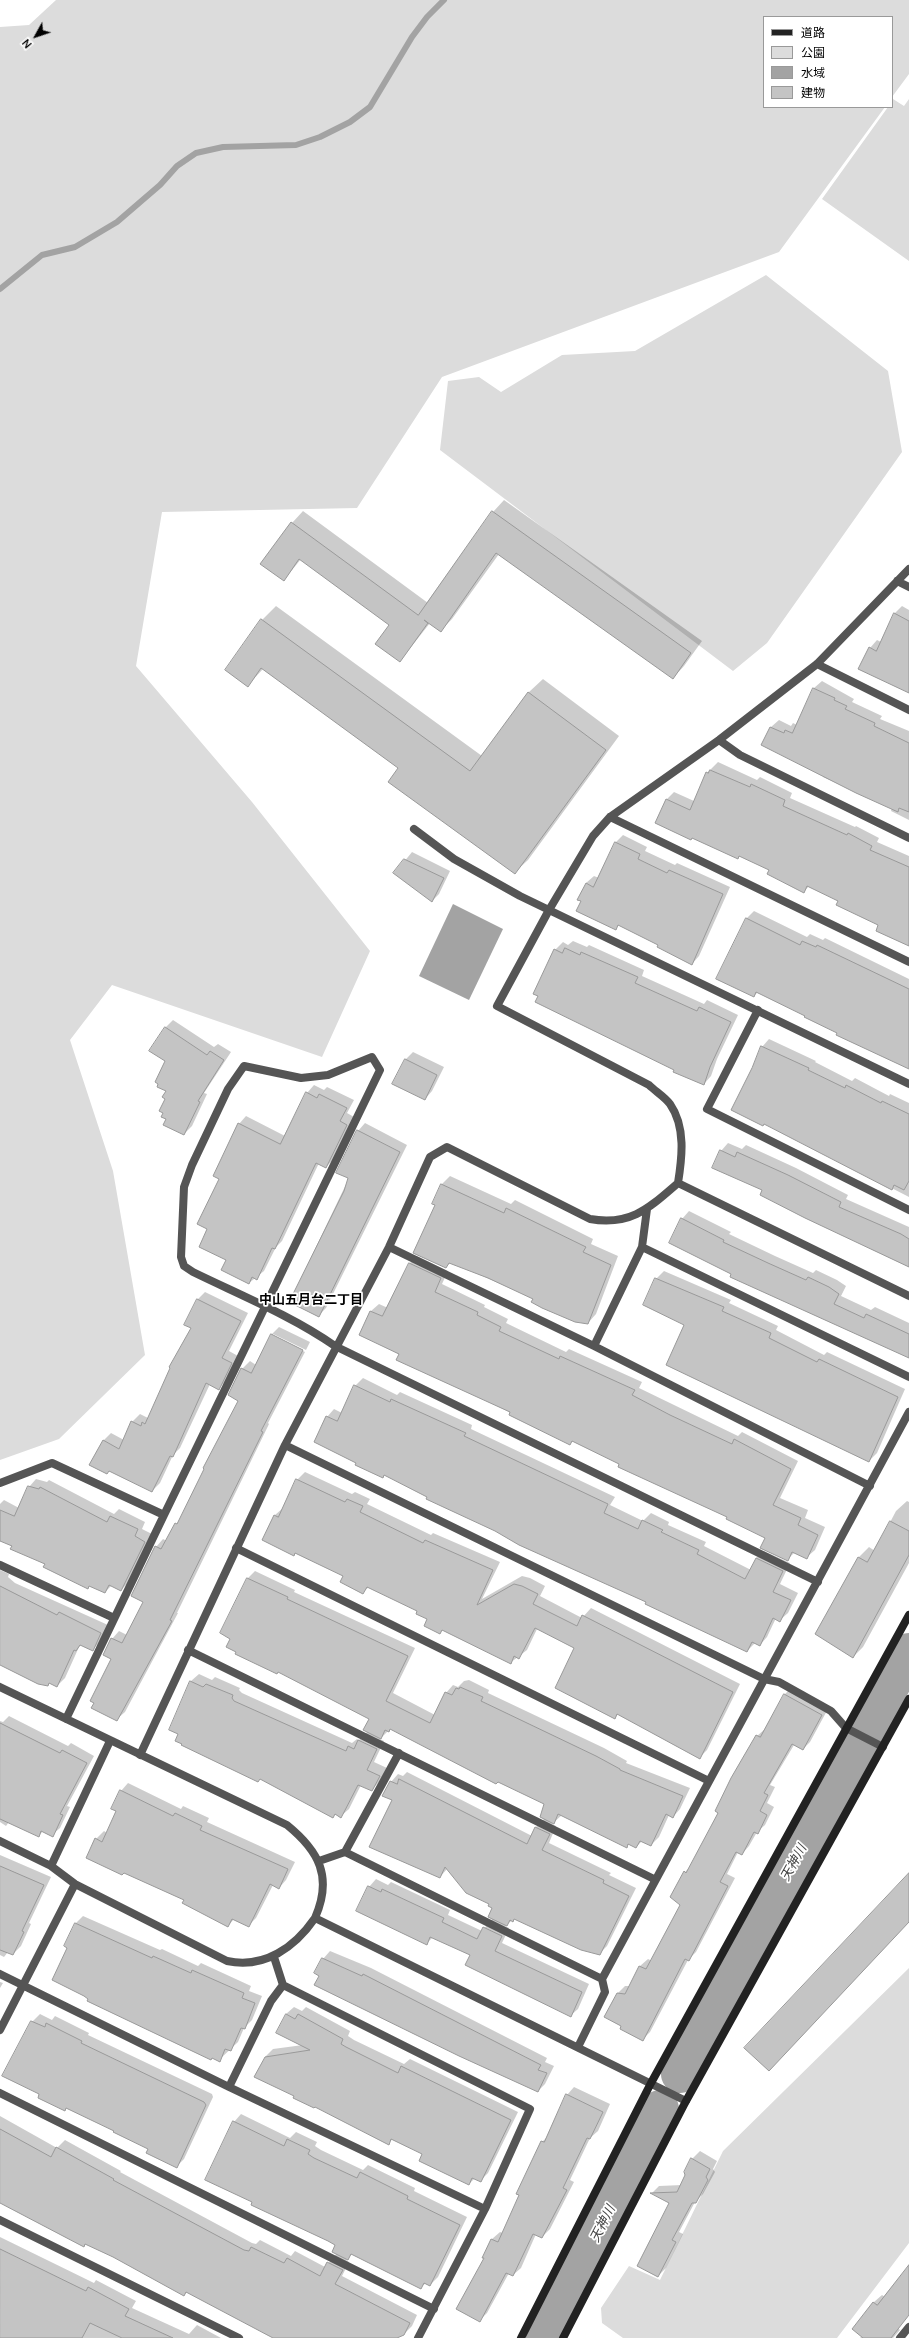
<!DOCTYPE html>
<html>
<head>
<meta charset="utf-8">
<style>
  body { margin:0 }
  #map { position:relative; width:909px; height:2338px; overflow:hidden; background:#fff; font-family:Manrope,"Noto Sans JP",sans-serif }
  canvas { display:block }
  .legend { position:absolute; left:763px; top:16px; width:130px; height:92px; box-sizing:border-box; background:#fff; border:1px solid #999; margin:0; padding:5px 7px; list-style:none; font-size:12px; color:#000 }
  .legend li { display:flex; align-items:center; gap:8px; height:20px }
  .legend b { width:20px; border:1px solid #999 }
  .north { position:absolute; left:16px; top:16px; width:40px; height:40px; -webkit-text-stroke:3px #fff; paint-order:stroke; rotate:230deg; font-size:11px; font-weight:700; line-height:16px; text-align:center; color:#000 }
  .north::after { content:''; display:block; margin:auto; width:14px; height:18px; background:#000; clip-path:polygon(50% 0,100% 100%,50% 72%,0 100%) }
</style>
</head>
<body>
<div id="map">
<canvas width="909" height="2338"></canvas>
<ul class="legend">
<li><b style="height:5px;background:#222"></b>道路</li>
<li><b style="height:11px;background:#dcdcdc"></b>公園</li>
<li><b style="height:11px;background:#a3a3a3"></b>水域</li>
<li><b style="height:11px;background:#c4c4c4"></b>建物</li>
</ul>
<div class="north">N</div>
</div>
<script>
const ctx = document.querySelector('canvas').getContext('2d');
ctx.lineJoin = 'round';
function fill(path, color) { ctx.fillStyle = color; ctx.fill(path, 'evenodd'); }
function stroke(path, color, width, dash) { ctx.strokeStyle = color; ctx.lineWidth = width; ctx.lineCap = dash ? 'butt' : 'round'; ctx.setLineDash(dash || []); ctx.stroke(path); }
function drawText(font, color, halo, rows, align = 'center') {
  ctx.font = font + ' Manrope,"Noto Sans JP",sans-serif'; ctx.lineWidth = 3.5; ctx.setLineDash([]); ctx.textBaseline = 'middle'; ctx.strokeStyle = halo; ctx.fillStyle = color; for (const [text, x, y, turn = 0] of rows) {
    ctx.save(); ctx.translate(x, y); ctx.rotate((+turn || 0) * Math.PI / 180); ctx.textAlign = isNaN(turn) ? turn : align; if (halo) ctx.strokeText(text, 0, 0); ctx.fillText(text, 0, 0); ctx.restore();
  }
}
fill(new Path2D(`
  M56,0H909V74L892,97V17H764V107H885L779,252L442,377L357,508L162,512L136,666L252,802L370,951L322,1057L112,985L70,1040L113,1171L145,1355L59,1439L0,1460V27L29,25Z
  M893,99L904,106L909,99V261L822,199L888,107H892Z
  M766,275L888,371L902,452L767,643L733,671L440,450L448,381L479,377L501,392L562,355L635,351Z
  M909,1968V2243L837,2338H623L602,2323L601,2308L629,2266L660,2280L723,2151Z`), '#dcdcdc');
fill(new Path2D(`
  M453,904L503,929L469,1000L419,976Z`), '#a3a3a3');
fill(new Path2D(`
  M504,500L702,641L684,666L673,678L499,554L452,619L441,630L430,623L400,661L390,625L301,559L284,580L292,523L303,511L428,603L493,512Z
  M276,606L482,756L529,692L543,679L619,736L528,860L514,873L399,767L263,669L248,685L262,620Z
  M902,606L909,610V693L870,648L877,640L881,642L894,614Z
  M822,681L854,699L852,702L882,716L880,719L909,731V820L891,811L892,808L823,777L824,775L762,745L771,727L779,720L791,726L793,723L797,725L814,688Z
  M718,762L757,780L760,777L792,793L790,798L855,827L856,826L879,838L877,842L909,856V944L839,901L809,886L804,892L770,870L740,856L738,858L693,838L691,839L667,799L674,792L694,801L707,773Z
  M623,835L647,847L645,851L675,865L677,863L730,887L699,956L692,964L660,945L619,925L616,928L582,901L586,883L594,876L599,878L616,842Z
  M412,852L450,871L439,894L432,901L395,873Z
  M754,911L807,937L810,934L823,940L825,938L909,979V1068L758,992L754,996L746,919Z
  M573,941L587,947L589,945L644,970L642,976L704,1004L707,1000L738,1015L717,1059L711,1076L704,1084L675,1069L555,950L563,942L568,945Z
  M173,1020L214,1047L218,1044L231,1052L204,1093L207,1094L192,1126L184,1134L167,1119L165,1028Z
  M769,1039L816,1061L815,1062L852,1081L855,1078L889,1096L890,1094L909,1103V1197L765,1123L763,1125L753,1069L762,1047Z
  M413,1052L444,1067L432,1091L425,1099L393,1083L406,1059Z
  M314,1085L324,1090L327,1087L354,1100L347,1113L354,1117L334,1159L326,1167L319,1163L282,1241L276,1247L264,1271L249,1283L227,1259L209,1229L221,1178L239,1124L246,1116L285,1136L307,1093Z
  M365,1123L407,1145L326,1308L319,1315L292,1297L349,1178L358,1131Z
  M728,1143L742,1149L746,1145L796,1168L848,1195L846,1199L909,1227V1267L871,1249L872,1248L764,1190L721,1151Z
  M450,1176L511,1204L515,1200L593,1239L591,1244L618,1256L596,1314L588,1323L451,1262L446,1267L437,1205L433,1203L442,1184Z
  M689,1211L731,1232L729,1234L775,1256L813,1273L816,1270L837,1280L846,1286L841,1296L871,1310L875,1307L909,1323V1357L731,1276L732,1274L682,1219Z
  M417,1256L448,1271L442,1284L485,1305L484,1307L508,1319L506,1323L566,1352L569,1349L642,1382L639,1388L738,1436L742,1432L798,1461L780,1498L808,1510L805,1518L825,1527L815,1550L807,1557L795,1552L787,1560L766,1537L728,1517L573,1441L570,1444L360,1334L371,1311L379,1304L388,1308L410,1263Z
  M664,1271L731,1300L729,1303L778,1326L776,1330L824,1355L827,1352L905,1389L877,1453L869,1461L686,1325L656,1279Z
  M205,1292L248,1313L229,1351L238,1356L226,1381L219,1388L210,1384L180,1448L173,1455L160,1483L152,1491L103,1441L111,1433L124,1440L132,1422L140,1414L148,1418L192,1328L185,1324L198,1299Z
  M279,1327L310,1342L306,1350L273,1334V1336L305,1352L268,1423L269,1424L177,1613H178L125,1712L117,1719L112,1639L119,1631L127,1635L144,1601L156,1547L163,1539L167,1541L180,1519L240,1401L242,1369L250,1361L256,1365L272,1334Z
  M363,1378L397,1395L400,1392L472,1425L471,1429L615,1497L610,1505L643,1521L651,1513L669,1522L668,1525L706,1542L704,1546L751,1570L756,1558L764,1551L790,1563L780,1584L798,1593L788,1613L780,1620L776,1618L767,1637L760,1645L755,1643L747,1651L358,1462L327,1417L334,1409L342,1413L355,1386Z
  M305,1472L352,1494L355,1492L370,1499L367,1504L431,1535L433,1533L500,1562L482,1599L522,1576L530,1578L545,1586L540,1596L582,1618L591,1608L740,1684L707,1750L699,1758L618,1714L615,1718L576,1648L537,1629L527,1650L510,1663L443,1629L440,1633L428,1618L419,1611L369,1587L363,1592L344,1576L296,1553L293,1555L275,1515L283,1508L297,1480Z
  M36,1479L47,1482L49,1480L114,1514L119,1509L145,1522L142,1529L152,1534L129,1582L121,1590L112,1585L105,1592L90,1585L87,1588L0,1539V1504L4,1500L19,1508L29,1487Z
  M907,1501L909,1502V1563L863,1647L853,1657L817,1634L859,1557L869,1547L875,1551L896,1511Z
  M0,1570L9,1574L8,1577L15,1583L108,1625L100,1642L93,1649L82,1644L79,1647L65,1678L57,1686L50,1682L47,1685L0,1663Z
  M255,1571L295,1590L294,1592L415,1648L393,1693L435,1715L446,1693L453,1685L458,1687L464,1681L469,1680L489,1690L488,1693L604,1748L627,1761L626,1763L690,1788L680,1809L673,1817L669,1815L659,1837L651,1845L642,1841L636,1847L630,1843L626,1847L562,1815L552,1824L556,1826L549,1843L611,1873L609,1875L636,1888L607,1946L599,1954L515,1918L505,1926L509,1928L502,1943L589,1984L578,2009L570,2016L471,1955L433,1937L427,1943L369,1887L376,1879L388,1885L391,1882L450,1910L448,1915L482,1931L493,1918L494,1907L491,1903L447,1869L440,1877L393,1800L391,1782L398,1774L403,1776L407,1772L532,1836L536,1827L545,1818V1804L391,1728L380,1739L384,1741L374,1762L387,1768L379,1782L372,1790L361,1785L349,1809L341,1816L336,1814L333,1816L170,1729L191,1681L199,1674L212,1680L215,1677L240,1688L239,1690L242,1693L352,1743L357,1739L359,1740L368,1731L370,1718L221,1633L248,1578Z
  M792,1687L829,1707L810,1742L803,1749L794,1745L770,1785L775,1787L767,1803L774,1807L765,1825L757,1832L749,1846L742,1854L738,1852L727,1874L735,1878L696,1952L688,1960L650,2032L642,2040L622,2026L617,1994L625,1986H630L640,1966L648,1959L652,1961L681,1904L685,1872L692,1865L757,1736L765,1729L785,1694Z
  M9,1716L68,1746L71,1743L94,1756L67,1806L70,1807L60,1828L52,1835L43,1831L39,1836L9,1822L6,1826L0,1822V1721L3,1722Z
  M128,1783L181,1809L183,1806L209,1818L207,1822L295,1862L286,1880L279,1888L273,1885L256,1918L248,1926L234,1919L228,1926L96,1839L104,1831L107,1833L118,1811L121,1791Z
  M0,1855L51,1877L29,1923L31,1924L21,1946L13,1954L8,1952L4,1957L0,1955Z
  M83,1916L160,1950L162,1949L198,1966L201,1963L251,1986L249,1991L262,1996L252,2020L244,2028L238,2042L219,2060L213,2057L211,2059L89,1999L69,1947L75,1924Z
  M330,1951L371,1968L547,2058L545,2062L554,2066L545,2084L538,2091L320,1975L323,1959Z
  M0,1982L3,1983L0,1988Z
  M294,2007L302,2011L306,2007L350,2031L348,2036L354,2040L404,2064L410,2059L518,2112L488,2173L480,2181L475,2178L469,2184L424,2153L393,2139L388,2143L295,2096L265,2057L273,2049L303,2045L286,2014Z
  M40,2014L52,2020L55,2016L89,2033L88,2035L212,2094L213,2097L184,2159L177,2166L149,2148L67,2107L64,2110L41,2094L32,2022Z
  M574,2087L610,2104L598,2131L590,2138L570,2180L574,2182L550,2229L542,2237L536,2234L521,2268L513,2275L509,2273L487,2313L479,2321L485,2258L484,2257L492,2239L500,2232L503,2233L542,2142L549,2135L567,2095Z
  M241,2114L290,2138L296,2132L317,2142L315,2146L321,2150L363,2170L368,2165L415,2188L414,2191L467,2217L438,2277L430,2285L426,2283L421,2287L353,2253L346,2260L349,2262L342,2276L417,2315L412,2326L404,2334L394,2338H277L187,2292L184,2295L113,2256L86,2243L84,2246L0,2202V2116L57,2148L65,2140L121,2171L120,2172L252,2243L256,2244L260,2240L291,2256L295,2251L325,2267L337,2253V2245L254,2202L234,2122Z
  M700,2151L717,2161L713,2169L715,2172L703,2194L695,2202L679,2232L683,2234L666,2268L658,2276L670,2203L652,2193L659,2186L682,2185L692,2159Z
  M0,2237L94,2283L96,2280L136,2301L132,2308L189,2334L197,2325L221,2338H13L0,2331Z
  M909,2267V2307L895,2326L900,2330L893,2338H860L862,2336L853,2329L874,2302L882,2295L885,2297Z`), '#0003');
stroke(new Path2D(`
  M0,289L42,255L75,247L117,222L160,185L177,166L196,153L223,147L296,145L320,137L350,122L370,107L412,37L427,17L444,0`), '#a3a3a3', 6);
stroke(new Path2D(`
  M680,2074L909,1652
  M545,2338L660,2109`), '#a3a3a3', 38);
const building = new Path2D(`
  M492,511L691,653L673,679L496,553L441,632L424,620L428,623L400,662L375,644L389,625L299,559L284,581L260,564L291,522L418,615Z
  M894,613L909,621V693L858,669L869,647L876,651Z
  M261,619L470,771L528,692L606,750L515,874L388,782L398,768L261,668L248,687L225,670Z
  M813,688L835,698L834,700L847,706L845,709L875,723L874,726L909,743V812L899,808L898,812L856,793L761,745L770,727L784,733L785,730L792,733Z
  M710,770L750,787L751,784L785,800L783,806L847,835L848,833L872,846L870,850L909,867V946L876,931L878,925L836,905L838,901L807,886L804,893L767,874L769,870L739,856L738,859L692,838L691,840L655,823L666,799L690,810L706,772L708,773Z
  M615,842L640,854L638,859L667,873L669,870L723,894L692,965L657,947L658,945L618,925L616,930L576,911L581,901L577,900L586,883L593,887Z
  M404,859L444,878L432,902L393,873Z
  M746,918L800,945L802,941L816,947L817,945L909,989V1069L836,1035L837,1033L804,1017L805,1016L756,992L754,997L716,979Z
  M565,948L580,955L581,952L638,977L635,983L697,1011L699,1007L731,1022L710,1067L704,1085L673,1072L674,1070L535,1002L538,996L533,994L554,949L562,953Z
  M165,1027L207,1055L210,1051L224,1060L198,1101L200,1102L184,1135L163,1125L166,1119L161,1117L163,1113L159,1111L165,1099L162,1097L166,1091L157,1087L158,1084L155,1082L165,1061L149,1051Z
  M761,1046L809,1068L808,1070L845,1088L846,1085L881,1103L882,1101L909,1114V1181L904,1190L894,1185L892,1190L764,1124L763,1126L731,1110L752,1068Z
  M405,1059L437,1075L425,1100L392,1084Z
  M306,1092L317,1098L319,1094L347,1108L340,1121L347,1125L326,1168L316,1163L275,1249L272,1248L257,1280L252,1277L249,1284L221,1270L226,1260L199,1247L207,1229L197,1224L219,1179L213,1176L238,1123L280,1144Z
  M357,1130L400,1152L319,1317L293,1304L295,1300L291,1298L344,1191L348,1178L336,1173Z
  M720,1150L735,1157L737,1152L788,1175L841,1202L839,1207L901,1234L909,1239V1267L805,1218L760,1195L762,1190L712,1168Z
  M441,1184L504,1213L506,1208L586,1247L583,1252L611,1265L588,1324L575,1322L542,1308L531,1302L533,1299L488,1278L449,1263L446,1268L413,1253L435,1205L432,1204Z
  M681,1218L724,1240L723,1242L768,1263L806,1280L808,1277L829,1287L839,1294L834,1304L864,1318L866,1314L909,1334V1358L730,1277L731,1274L669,1243Z
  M409,1263L441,1278L435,1292L478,1312L477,1315L501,1327L499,1331L559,1359L560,1356L635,1390L632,1395L670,1415L732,1444L734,1439L791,1469L773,1505L801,1518L798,1525L818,1535L807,1559L792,1552L788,1561L760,1548L765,1538L726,1519L727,1517L618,1467L619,1464L572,1441L570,1445L509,1415L510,1412L396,1360L399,1354L359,1335L370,1311L382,1316Z
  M655,1278L724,1307L722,1311L771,1333L769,1338L817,1362L819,1359L898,1397L869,1462L666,1365L684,1325L643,1305Z
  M197,1299L241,1321L222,1358L232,1363L219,1390L206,1383L173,1457L170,1456L152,1492L109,1471L107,1474L89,1465L103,1440L119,1449L131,1421L141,1426L142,1422L145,1424L170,1368L169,1367L191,1328L184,1325Z
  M271,1334L303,1350L261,1431L263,1432L170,1620L172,1621L117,1721L91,1708L94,1703L90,1701L111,1659L103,1655L111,1638L122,1643L143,1602L131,1596L155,1546L161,1549L175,1523L177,1524L204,1469L203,1468L238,1401L228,1395L241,1368L251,1373Z
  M354,1385L390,1402L391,1399L466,1433L464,1436L608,1504L604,1513L638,1529L642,1520L663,1530L661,1532L699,1550L697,1554L745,1579L756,1558L783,1571L773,1592L791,1600L780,1622L773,1618L760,1646L752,1642L747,1652L645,1604L646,1602L519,1545L495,1531L426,1499L427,1497L384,1475L383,1478L355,1465L356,1463L314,1442L326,1416L337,1421Z
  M296,1479L345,1502L347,1499L363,1506L360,1512L423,1543L425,1540L493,1570L477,1605L514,1584L522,1586L538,1594L533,1604L577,1626L582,1615L733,1692L700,1759L617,1714L615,1719L555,1688L574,1648L535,1628L519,1659L514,1656L511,1664L442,1630L440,1634L424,1626L427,1619L416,1614L417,1611L367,1587L363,1594L340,1582L343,1576L295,1553L294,1556L262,1540L274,1515L278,1517Z
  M28,1486L39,1489L40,1487L107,1522L110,1516L138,1529L135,1536L145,1542L121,1591L109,1585L105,1593L89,1586L88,1589L43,1567L45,1564L10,1549L12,1546L0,1541V1510L14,1516Z
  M890,1521L909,1531V1555L853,1658L815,1634L858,1557L867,1562Z
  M247,1578L288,1597L287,1599L408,1656L386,1701L430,1723L445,1692L452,1695L456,1688L459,1689L460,1687L483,1697L481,1701L596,1756L620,1769V1770L683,1796L673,1818L666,1814L651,1846L640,1841L636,1848L628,1844L627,1848L558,1814L554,1824L540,1817L544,1804L498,1782L496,1784L390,1729L389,1732L385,1730L381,1739L363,1730L369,1719L278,1672L277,1674L235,1654L236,1652L226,1647L230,1639L220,1633Z
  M0,1586L57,1615L59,1612L101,1633L93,1651L80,1645L76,1651L74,1650L57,1687L49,1683L48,1686L38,1684L0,1665Z
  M190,1681L203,1687L206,1684L233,1695L232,1698L234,1701L346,1751L348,1746L354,1749L358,1740L377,1749L367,1770L380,1776L372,1791L358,1785L341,1818L335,1814L333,1818L260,1779L258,1782L181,1745L182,1744L175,1741L178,1734L169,1730Z
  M784,1694L822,1715L803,1750L792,1744L764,1793L768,1795L760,1811L767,1815L758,1834L754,1832L742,1855L736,1852L720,1882L728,1886L689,1961L685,1959L643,2041L620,2029L621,2026L604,2017L617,1993L625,1994L639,1966L646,1969L680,1905L670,1897L684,1871L686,1873L718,1813L715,1811L731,1778L756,1735L760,1737Z
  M0,1723L60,1753L62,1750L87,1763L60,1814L63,1815L53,1837L41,1831L39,1837L0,1819Z
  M399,1779L527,1844L535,1827L550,1834L542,1850L604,1880L603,1883L629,1896L600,1955L581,1950L514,1919L513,1922L510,1920L507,1926L488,1917L492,1908L488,1906L489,1904L466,1893L445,1867L440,1878L369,1847L392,1800L382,1796L390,1781L397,1784Z
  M120,1790L173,1816L175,1813L202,1826L200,1830L288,1869L279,1889L270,1884L249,1927L232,1919L228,1927L182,1903L184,1900L124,1873L122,1875L86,1858L95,1838L102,1842L116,1811L111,1809Z
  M0,1866L44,1885L22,1931L24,1932L13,1955L0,1950Z
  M909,1873V1922L769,2071L744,2048Z
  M368,1886L381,1892L382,1889L444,1918L442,1922L477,1939L483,1927L502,1936L495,1951L582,1992L571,2017L465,1965L470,1955L430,1937L427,1945L356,1911Z
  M75,1923L152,1958L153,1956L191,1973L192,1970L244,1993L242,1998L255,2003L245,2029L241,2028L231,2051L225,2049L220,2062L212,2058L211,2060L87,2001L88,1999L84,1996L52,1980L67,1948L64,1946Z
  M322,1958L362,1976L363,1974L541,2065L538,2070L547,2073L538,2092L459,2056L314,1985L319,1976L314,1973Z
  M286,2014L295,2019L298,2014L343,2039L341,2044L346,2047L398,2073L401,2066L511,2120L481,2182L472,2178L469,2185L419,2161L422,2154L391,2139L389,2145L315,2107L314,2108L293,2098L294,2096L254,2077L265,2057L310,2050L276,2033Z
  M31,2021L45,2027L46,2023L82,2041L81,2043L204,2102L206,2105L177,2168L146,2153L148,2149L113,2132L114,2131L66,2108L65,2111L38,2098L39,2094L2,2076Z
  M566,2094L603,2112L590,2139L587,2138L563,2188L567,2190L542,2238L533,2234L513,2276L506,2273L480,2322L456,2309L484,2258H482L491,2239L498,2242L519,2195L516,2194L541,2141L544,2142Z
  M233,2121L284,2146L287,2139L310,2150L308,2154L314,2158L357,2178L360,2172L408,2196L407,2199L460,2225L430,2286L424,2283L421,2289L351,2254L348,2260L332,2252L335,2245L328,2241L251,2205L252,2202L205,2180Z
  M0,2129L51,2157L56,2147L114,2179L113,2180L244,2250L249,2251L251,2247L284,2263L287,2258L320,2276L327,2262L343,2270L335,2284L410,2323L404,2335L397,2338H273L186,2292L184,2296L113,2257L85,2244L84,2247L0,2203Z
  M691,2158L710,2169L706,2177L708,2180L696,2203H692L672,2240L676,2242L658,2277L637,2266L669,2203L650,2193L677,2192L685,2175L684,2172Z
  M0,2249L86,2291L88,2287L129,2309L125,2316L173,2338H122L90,2323L82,2338H0Z
  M909,2265V2315L891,2338H863L852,2329L873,2302L877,2305Z`);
fill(building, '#c4c4c4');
stroke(building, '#999', 1);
stroke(new Path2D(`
  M897,581L909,587
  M817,664L909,710
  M719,740L740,755L909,838
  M610,817L909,962
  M414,829L454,859L520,896L909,1084
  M758,1010L707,1109L909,1210
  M678,1183C682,1158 686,1127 670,1104C665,1097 655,1091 649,1085L497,1006L549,910L593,836L610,817L719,740L817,664L909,569
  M389,1247L594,1346L870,1486
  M642,1247L909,1377
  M594,1346L642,1247L647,1209
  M285,1445L764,1679L779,1682L831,1711L846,1728L883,1747
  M0,1483L52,1463L164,1515L66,1719
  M164,1515L380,1070L372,1057L328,1075L301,1078L244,1066L228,1089L192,1165L184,1187L181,1257L184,1266L193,1272C240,1295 292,1316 335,1346L818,1582
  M236,1548L709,1781
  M0,1565L114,1618
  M188,1650L654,1879
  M0,1687L287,1825C319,1851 333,1877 315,1918
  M140,1755L285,1445L389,1247L430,1157L447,1147L590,1219C631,1226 649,1208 678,1183L909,1296
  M0,1841L51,1866L75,1884L227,1961C265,1969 295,1947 315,1918L686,2101
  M345,1852L399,1753
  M319,1861L345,1852L602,1979
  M51,1866L110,1741
  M274,1957L283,1985
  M0,1974L229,2087L271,2001L283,1985L530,2109L485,2209L418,2338
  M0,2030L75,1884
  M578,2047L605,1992L602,1979L909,1412
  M229,2087L485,2209
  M0,2093L434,2309
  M0,2220L239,2338
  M900,2338L909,2327`), '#555', 8);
stroke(new Path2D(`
  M521,2338L651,2083L909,1615
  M563,2338L686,2101L909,1699`), '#222', 8);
drawText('bold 13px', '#000', '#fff', [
  ["中山五月台二丁目",311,1300]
]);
drawText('italic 13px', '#444', '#fff', [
  ["天神川",794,1863,-61],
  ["天神川",603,2224,-63]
]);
</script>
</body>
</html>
